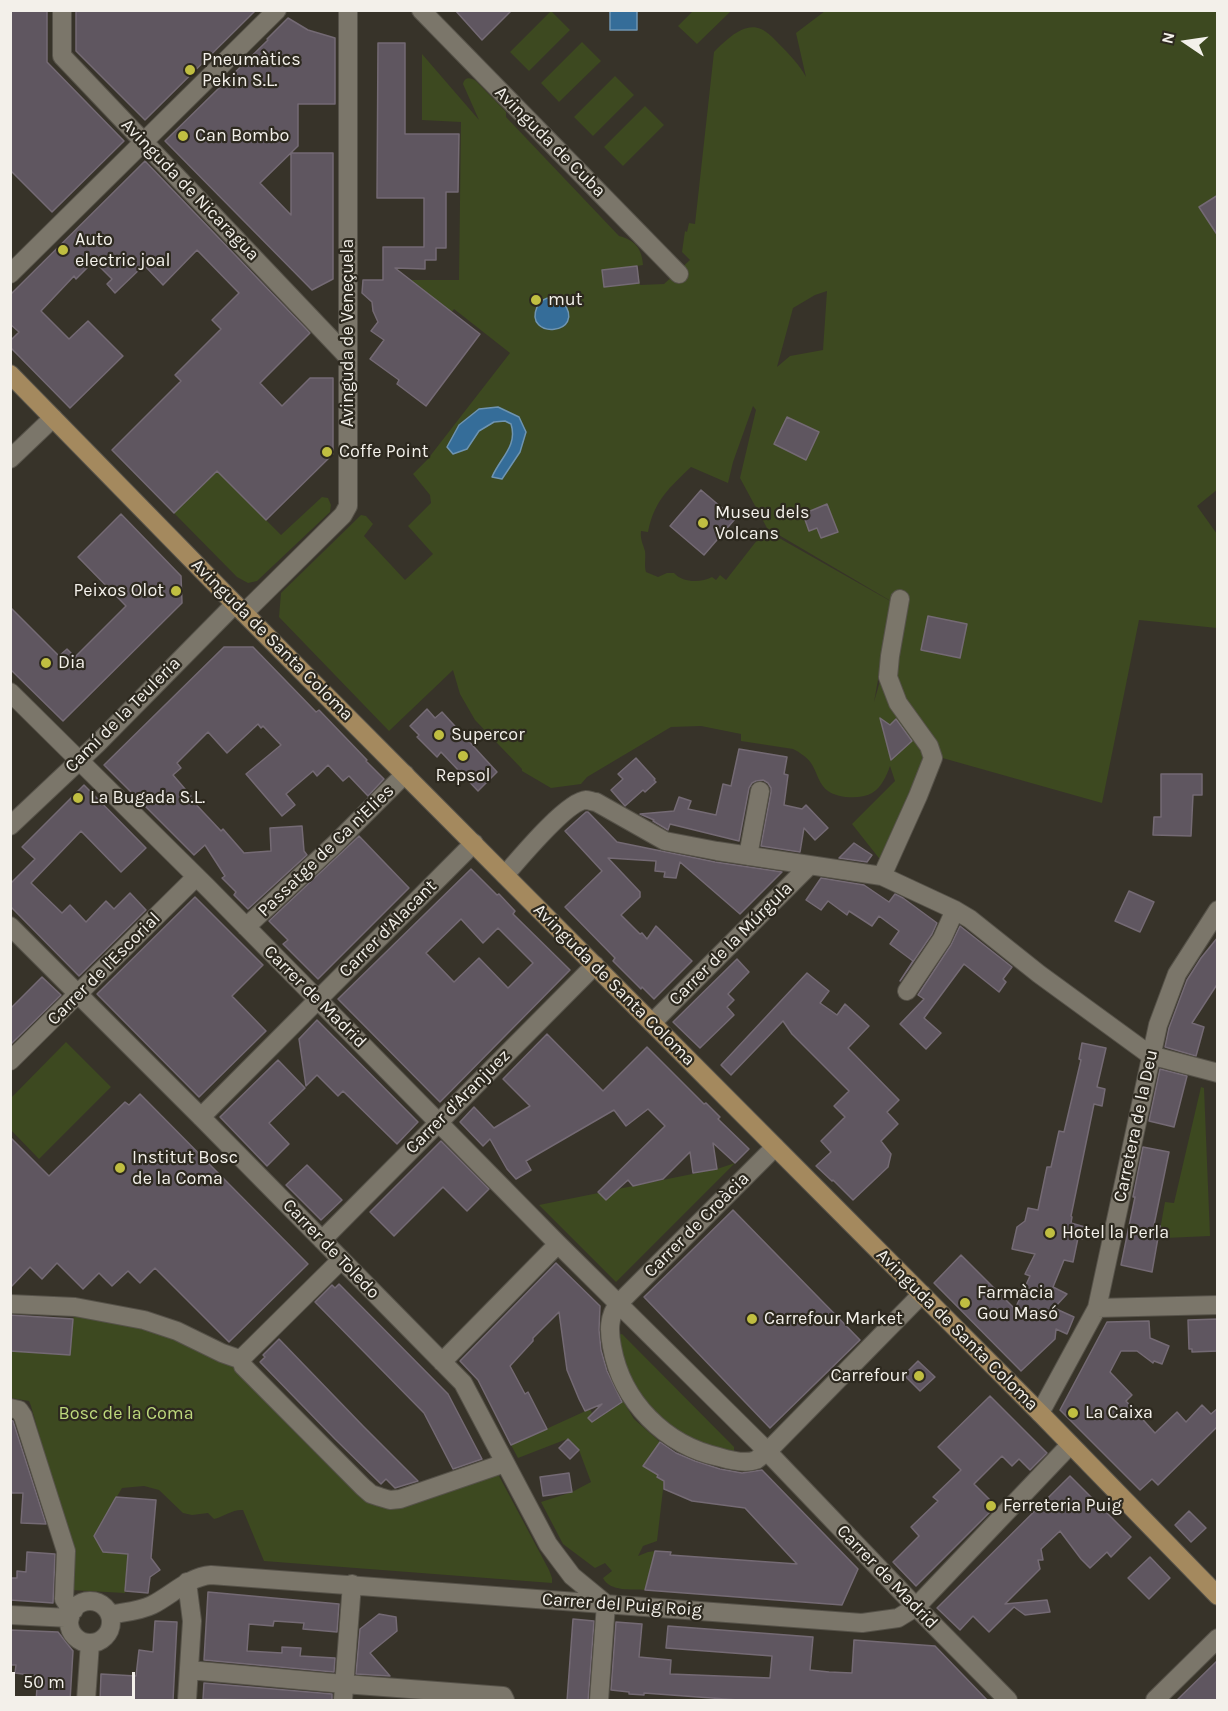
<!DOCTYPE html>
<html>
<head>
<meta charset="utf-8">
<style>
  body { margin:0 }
  #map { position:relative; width:1228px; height:1711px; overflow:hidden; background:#373329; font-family:Karla,sans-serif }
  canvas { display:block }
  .frame { position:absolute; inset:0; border:12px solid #f3f0ea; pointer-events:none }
  .north { position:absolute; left:1156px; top:12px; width:60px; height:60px; -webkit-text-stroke:4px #2d291f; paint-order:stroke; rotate:283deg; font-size:16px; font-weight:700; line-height:24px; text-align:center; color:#f3f0ea }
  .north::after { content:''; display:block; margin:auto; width:21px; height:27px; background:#f3f0ea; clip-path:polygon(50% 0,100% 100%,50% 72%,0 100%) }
  .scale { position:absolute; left:12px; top:1672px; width:123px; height:27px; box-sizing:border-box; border:3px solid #f3f0ea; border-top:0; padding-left:8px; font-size:18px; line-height:21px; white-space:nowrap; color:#f3f0ea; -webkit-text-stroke:4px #2d291f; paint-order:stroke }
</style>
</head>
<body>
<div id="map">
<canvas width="1228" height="1711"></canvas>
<div class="frame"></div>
<div class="north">N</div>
<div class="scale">50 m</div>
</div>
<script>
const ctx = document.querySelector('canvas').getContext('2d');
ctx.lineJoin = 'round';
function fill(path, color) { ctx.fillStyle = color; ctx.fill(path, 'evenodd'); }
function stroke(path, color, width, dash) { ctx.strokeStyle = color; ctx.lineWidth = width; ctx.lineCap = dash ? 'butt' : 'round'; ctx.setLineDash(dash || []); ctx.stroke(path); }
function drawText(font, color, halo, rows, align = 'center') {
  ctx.font = font + ' Karla,sans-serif'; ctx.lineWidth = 4.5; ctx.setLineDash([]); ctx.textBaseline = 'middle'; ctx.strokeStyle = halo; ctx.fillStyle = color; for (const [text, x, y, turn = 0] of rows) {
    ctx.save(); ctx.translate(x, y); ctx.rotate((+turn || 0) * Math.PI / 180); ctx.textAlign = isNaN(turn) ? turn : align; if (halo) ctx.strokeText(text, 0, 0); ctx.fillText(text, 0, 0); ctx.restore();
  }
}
fill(new Path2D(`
  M694,10H731V11L697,44L678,26Z
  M551,11L570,30L529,71L510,52Z
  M825,11H1217L1218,489L1197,506L1217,534V628L1139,620L1102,803L939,757L882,862L852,824L895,781L890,766C887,775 881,788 872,793C860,800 838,798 828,791C819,785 817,772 811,763C807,757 799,752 793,749L741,741V734L701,726L671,727L587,777L581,784L551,788L522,771V769L475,720L460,694L453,670L389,731L279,617L281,593L361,515L366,516L373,524L364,536L405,580L433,554L408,526L431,503L430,495L413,474L427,460L510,353L454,309L452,312L410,280H459L461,122L422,120V54L479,120L463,84C465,76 471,78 476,81L506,112V117L619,236C635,240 642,249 643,265L637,266L640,285L664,284L690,260L682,252L685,231L687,232L689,223L695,224L714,52C725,41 744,21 761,29C768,32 774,39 779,44C789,54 799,64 806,77L796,33ZM827,291L823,350L790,356L777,367L793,308L815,295ZM753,406L756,410L740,478L767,528L901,607L874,702L892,602L765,530L726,580L720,575L716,580L712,577C701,583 683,583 674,573H667L658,577L646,572C644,565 646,559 645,551C643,544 640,539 641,531L648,532C654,501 669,488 691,467L728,483L733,462Z
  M582,42L601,61L559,102L541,83Z
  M615,76L634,95L593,136L574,117Z
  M645,106L664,125L623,166L604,147Z
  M217,471L281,535L322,497L328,498L331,505L330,512L257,581L248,583L237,577L174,513Z
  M66,1042L111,1087L39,1159L11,1130V1098Z
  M1201,1087L1204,1088L1210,1236L1165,1238L1160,1230L1165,1202L1174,1203Z
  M735,1163L616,1282L539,1205L717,1169Z
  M74,1311L164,1330L232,1364L363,1497L498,1474L549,1570L552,1578V1583L264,1561L243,1510C233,1509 225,1516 214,1519L208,1513L192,1515L183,1513L159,1490L144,1486L122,1488L94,1536L103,1552L128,1554L125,1593L70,1590L69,1540L31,1406L29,1401L11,1398L10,1351L70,1355Z
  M622,1334L734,1447V1454L677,1434L635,1394L616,1335Z
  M623,1401L634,1419L660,1442L643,1466L658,1475L657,1478L664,1481L657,1541L643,1546L638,1556L648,1552L655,1551L645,1590C632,1589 610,1592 603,1578L612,1571L605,1563L595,1568L563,1544L541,1502L572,1492L591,1482L579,1450L567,1439L518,1458L511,1445L590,1409L594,1417L598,1418Z`), '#3d4920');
const water = new Path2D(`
  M610,11H637V30H610Z
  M552,297L563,302C588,335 523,340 537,307C539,301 546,298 552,297Z
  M498,407L519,417L526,432L520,452L502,479L492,477C500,458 518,446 511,424L505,421L494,422L479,431L467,449L453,454L447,447L459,425L479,409Z`);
fill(water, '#356d99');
stroke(water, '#6e94b1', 1.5);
const building = new Path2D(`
  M10,10H47V62L124,141L52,212L10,170Z
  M76,10L115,11L256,10L145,120L76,51Z
  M455,10H512L482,40Z
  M288,18L308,30L335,38V104H298V146L260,183L291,215V153H333V279L312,290L165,141L268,40L267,39Z
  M378,43H405V134H459L458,192H446V248H436V260H425V269L395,268L480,334L426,406L397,384L399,380L370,359L384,340L371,331L378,322L373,311L372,302L362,293L363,280H383V247H424V198H377Z
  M145,161L310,333L260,383L282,406L310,378H333V454L266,520L217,471L174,513L112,450L181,381L175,375L221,329L212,320L239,293L197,250L163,285L144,265L115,293L107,284L112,279L94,261L76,279L74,276L41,311L69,339L88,321L123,356L70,408L10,347V341L19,332L10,324V295Z
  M1218,195V236L1199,207Z
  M637,266L639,283L604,287L602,270Z
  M787,417L819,432L806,460L774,444Z
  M701,490L735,519L704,555L670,526Z
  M827,504L838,532L821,538L817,528L809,531L803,514Z
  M121,514L181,576L182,603L63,721L10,669V607L59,656L67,649L75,657L126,606L78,557Z
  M928,616L967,624L960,658L921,650Z
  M224,647H253L316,712L319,710L367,760L366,761L384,779L368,796L349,776L343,781L328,765L317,776L313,771L286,794L295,805L282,816L246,774L281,745L263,726L261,728L258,724L227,753L208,732L177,763L181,768L173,775L191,796L189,797L221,831L223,829L244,853L271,851L270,828L302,826L304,851L307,855L248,909L234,895L236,892L222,878L225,876L205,845L194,855L104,765Z
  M427,709L435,718L442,712L497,772L478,791L441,752L437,757L417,737L419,735L410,726Z
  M880,718L890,725L896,719L912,741L891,760Z
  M739,749L787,757L784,774L788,775L784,805L802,809L806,805L828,828L815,840L804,828L800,852L761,846L771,792V788L768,783L763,780L756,781L752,783L749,788L739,841L670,824L668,830L653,821L654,820L640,814L674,811L679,797L691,801L688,809L716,815L723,784L731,786Z
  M636,758L655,779L654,780L656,782L645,792L643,790L625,806L611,790L623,779L618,774Z
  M1161,774H1202V795H1193L1191,836L1153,835L1154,817H1161Z
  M84,785L146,848L121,872L81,831L31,883L62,913L70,905L86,922L106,901L114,909L130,893L146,910L79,976L10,906V884L35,859L22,847Z
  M586,812H588L617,842L715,862L782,872L740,914L680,862L676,878L664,877L665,872L655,871L656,861L608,858L640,892V897L621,915L640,934L642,933L647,939L656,926L692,961L654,999L642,987L641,989L613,961L615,958L565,907L602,871L565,831Z
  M359,836L409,888L318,979L283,944L288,940L269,921Z
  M854,843L872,855L867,862L839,858Z
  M471,869L497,895L499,894L515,911L513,914L570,970L440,1102L338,999ZM461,919L483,943L498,928L533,963L508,988L479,958L454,982L426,953Z
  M821,878L864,885L889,902L895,894L903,898L937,923L932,934L900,981L913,961L890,944L899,931L879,916L872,926L849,911L847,915L828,901L821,910L806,900Z
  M1129,891L1154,902L1140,932L1115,921Z
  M195,897L263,965L232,996L266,1031L199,1097L97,994Z
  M960,926L1012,967L1003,979L1006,982L999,992L964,964L924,1018L941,1033L926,1049L900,1024L924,999L918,995L951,945Z
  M1218,937V983L1192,1023L1204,1027L1196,1056L1165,1047L1169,1028L1187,980L1201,958Z
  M737,959L749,972L728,994L734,1000L727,1007L734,1015L700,1048L673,1022Z
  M807,973L829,991L820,1003L837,1015L845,1004L869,1026L848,1048L899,1100L887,1112L898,1124L881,1141L891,1154L888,1167L853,1200L833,1180L832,1181L816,1166L831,1152L821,1141L845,1117L834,1106L849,1091L792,1034L783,1021L731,1075L721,1065Z
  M42,977L61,995L10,1045V1009Z
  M317,1020L418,1122L397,1144L343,1091L338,1096L317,1075L306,1086L299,1039Z
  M547,1034L603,1091L647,1047L704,1104L706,1103L720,1117L718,1119L749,1149L735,1163L713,1143L717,1169L693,1173L690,1152L663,1179L633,1186L628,1180L606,1200L598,1192L665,1126L648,1109L626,1126L614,1110L526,1161L531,1170L516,1179L507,1169L490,1139L483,1146L460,1122L474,1107L494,1128L530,1106L503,1079Z
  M1082,1043L1106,1048L1097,1087L1105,1089L1102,1106L1094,1104L1071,1216L1072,1217L1071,1223L1085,1227L1082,1239L1078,1238L1073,1262L1064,1260L1053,1287L1067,1294L1054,1308L1074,1317L1067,1334L1056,1329L1055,1339L1021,1371L934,1283L961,1255L1015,1309L1030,1276L1025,1274L1035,1254L1012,1249L1017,1227L1025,1221L1028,1208L1038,1210L1047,1167H1051L1059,1131L1064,1132L1081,1060L1079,1059Z
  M278,1060L305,1088L269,1123L289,1144L267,1166L220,1117Z
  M1160,1069L1187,1076L1174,1127L1149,1121Z
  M140,1094L308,1264L229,1342L155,1268L140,1283L128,1271L112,1286L99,1273L83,1289L57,1263L42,1279L30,1267L10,1288V1137L49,1176L125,1102L129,1105Z
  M441,1141L489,1189L467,1211L443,1187L394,1236L370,1212Z
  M1143,1147L1169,1152L1154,1225L1160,1226L1152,1272L1121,1265L1135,1197H1133Z
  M307,1165L342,1200L321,1220L286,1185Z
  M733,1210L860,1340L770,1428L644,1297Z
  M556,1263L600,1306L599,1330L601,1350L607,1371L622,1402L592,1422L588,1418L602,1404L585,1411L579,1399L567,1370L559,1312L533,1338V1341L510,1366L525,1394L528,1392L547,1429L511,1445L478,1380L460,1361Z
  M339,1284L448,1394L482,1459L453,1469L424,1413L315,1302L332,1285L335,1288Z
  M10,1315L73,1319L70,1355L10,1351Z
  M1218,1319V1351L1192,1352V1349H1189L1188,1320Z
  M1149,1321L1150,1338L1169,1346L1162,1364L1154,1361L1153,1363L1137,1351H1121L1110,1372L1132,1395L1126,1401L1155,1433L1177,1412L1186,1422L1202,1405L1211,1414L1218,1408V1426L1158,1485L1152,1479L1140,1490L1060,1410L1107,1322Z
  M279,1339L363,1426L418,1481L395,1488L386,1479L381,1484L335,1439L260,1362L265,1357L263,1355Z
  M918,1361L935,1377L920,1391L904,1375Z
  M990,1396L1047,1453L1030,1470L1019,1459L1012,1466L1002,1456L974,1484L996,1506L916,1586L893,1562L919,1536L911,1527L938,1501L933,1497L961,1470L938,1447Z
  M10,1420L13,1421L46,1524L21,1523L23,1493H12L10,1486Z
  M568,1439L579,1450L570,1459L559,1448Z
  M660,1442L676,1453L695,1461L720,1469L742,1473L762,1470L858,1569L842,1605L645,1590L655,1551L671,1552L670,1555L797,1564L745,1508L692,1501L664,1489V1481L657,1477L658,1475L643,1466Z
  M569,1473L572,1492L543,1496L540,1477Z
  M1070,1476L1131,1537L1111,1557L1107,1552L1090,1568L1081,1559L1060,1531L1041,1549L1043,1560H1038L1040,1569L1005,1604L1047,1600L1050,1612L1025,1615L1014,1607L989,1632L973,1616L960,1630L937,1608Z
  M116,1497L156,1500L151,1558L160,1570L150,1577L148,1593L125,1591L128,1554L103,1552L94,1536Z
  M1189,1511L1206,1528L1191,1542L1175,1525Z
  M27,1552L55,1554L53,1603L10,1600V1578H17V1571L26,1572Z
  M1150,1557L1170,1578L1149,1599L1128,1578Z
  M208,1592L339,1604L337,1632L303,1629L304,1623L274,1621L273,1626L249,1624L247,1651L282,1653V1647L301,1648L300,1656L335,1658L334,1672L204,1660Z
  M379,1614L396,1617L397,1631L370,1653L390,1676L356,1674L360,1629Z
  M573,1619L594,1621L588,1701H567Z
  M155,1621L177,1622L173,1701H100L101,1674L136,1676L139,1650L153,1652Z
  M616,1622L642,1624L639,1657L671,1660L670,1674L770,1678L772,1656L666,1648L668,1626L813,1637L810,1670L829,1672L852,1673L854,1640L935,1646L988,1701H752L644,1693V1695L629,1694V1692L611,1690Z
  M10,1630L58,1632L73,1651L70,1701H36L38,1676L15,1673L16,1665H10Z
  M1218,1660V1701H1176Z
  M204,1683L332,1694V1701L203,1699Z`);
fill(building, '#5f5660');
stroke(building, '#746a74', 1.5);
const minor = new Path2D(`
  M62,10V56L348,357
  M421,10L679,274
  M10,274L277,10
  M10,459L53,418
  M244,613L343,515L348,506V10
  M10,692L207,887L558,1244L760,1444L916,1607L1008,1700
  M10,826L97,744L235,604
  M748,856L760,791
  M505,875C519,859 567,801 586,800C588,800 594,802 596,802L665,841L717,851L882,876L955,910L970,919L1039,974L1150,1055L1218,1073
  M882,876L918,796L933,758L929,746L898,703L888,677L890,656L900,599
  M10,926L201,1117L463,1383L548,1544L572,1576L606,1604L599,1700
  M246,927L335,844L405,774
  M907,991L942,939L955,910
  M652,1023L809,866
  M10,1061L196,877
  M201,1117L474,843
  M775,1147L619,1303C608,1316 609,1332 612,1347C622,1402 665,1445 719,1457C729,1460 746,1464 756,1460C759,1458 763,1454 767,1452L922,1294
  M322,1240L595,965
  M341,1260L244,1356L242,1360L243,1366L363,1487L371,1494L380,1497L390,1500L400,1499L505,1463
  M10,1304L75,1307L144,1320L177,1331L222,1353L242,1360
  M1097,1308L1218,1305
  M442,1362L558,1244
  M10,1408L19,1410L23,1416L66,1551L64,1599L68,1605L74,1610
  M1040,1413L1097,1308L1158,1025L1177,974L1218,910
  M69 1622a21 21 0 1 1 42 0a21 21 0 1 1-42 0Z
  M10,1615L70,1618
  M110,1615C124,1612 140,1611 152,1605C172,1595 188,1577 211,1575L862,1623L898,1618L916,1607L1070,1445
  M189,1670L344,1684L503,1696L505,1700
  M86,1700L90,1643
  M187,1700L192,1621L187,1582
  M343,1700L352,1584
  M1155,1700L1218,1638`);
const major = new Path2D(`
  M10,374L235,604L1040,1413L1218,1596`);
stroke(minor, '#565249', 20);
stroke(major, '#565249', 20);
stroke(minor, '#7b766a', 18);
stroke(major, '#a4895e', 18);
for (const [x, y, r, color] of [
  [190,70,6,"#c0be41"],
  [183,136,6,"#c0be41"],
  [63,250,6,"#c0be41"],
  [536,300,6,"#c0be41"],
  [327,452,6,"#c0be41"],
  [703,523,6,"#c0be41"],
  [176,591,6,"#c0be41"],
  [46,663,6,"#c0be41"],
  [439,735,6,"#c0be41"],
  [463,756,6,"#c0be41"],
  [78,798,6,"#c0be41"],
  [120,1168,6,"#c0be41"],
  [1050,1233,6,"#c0be41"],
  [965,1303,6,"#c0be41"],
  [752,1319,6,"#c0be41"],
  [919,1376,6,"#c0be41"],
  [1073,1413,6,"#c0be41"],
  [991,1506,6,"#c0be41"]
]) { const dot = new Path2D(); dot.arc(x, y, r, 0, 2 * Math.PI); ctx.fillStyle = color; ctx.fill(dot); stroke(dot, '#2d291f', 2); }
drawText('18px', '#f3f0ea', '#2d291f', [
  ["Pneumàtics",202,60],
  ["Pekin S.L.",202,81],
  ["Can Bombo",195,136],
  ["Auto",75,240],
  ["electric joal",75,261],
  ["mut",548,300],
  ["Coffe Point",339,452],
  ["Museu dels",715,513],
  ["Volcans",715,534],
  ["Peixos Olot",164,591,"right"],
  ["Dia",58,663],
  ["Supercor",451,735],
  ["Repsol",463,776,"center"],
  ["La Bugada S.L.",90,798],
  ["Institut Bosc",132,1158],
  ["de la Coma",132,1179],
  ["Hotel la Perla",1062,1233],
  ["Farmàcia",977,1293],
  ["Gou Masó",977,1314],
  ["Carrefour Market",764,1319],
  ["Carrefour",907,1376,"right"],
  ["La Caixa",1085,1413],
  ["Ferreteria Puig",1003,1506]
], 'left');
drawText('18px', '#f3f0ea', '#2d291f', [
  ["Avinguda de Cuba",550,142,45],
  ["Avinguda de Nicaragua",190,190,46],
  ["Avinguda de Veneçuela",348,333,-90],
  ["Avinguda de Santa Coloma",272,640,45],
  ["Camí de la Teuleria",123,715,-45],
  ["Passatge de Ca n'Elies",326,851,-44],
  ["Carrer d'Alacant",388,929,-45],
  ["Carrer de la Múrgula",731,944,-45],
  ["Carrer de l'Escorial",104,969,-45],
  ["Avinguda de Santa Coloma",614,985,45],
  ["Carrer de Madrid",315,997,45],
  ["Carrer d'Aranjuez",458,1102,-45],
  ["Carretera de la Deu",1136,1126,-78],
  ["Carrer de Croàcia",697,1225,-45],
  ["Carrer de Toledo",331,1249,46],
  ["Avinguda de Santa Coloma",957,1330,45],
  ["Carrer de Madrid",887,1577,46],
  ["Carrer del Puig Roig",622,1605,4]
]);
drawText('18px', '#bdd87c', '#2d291f', [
  ["Bosc de la Coma",126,1414]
]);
</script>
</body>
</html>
